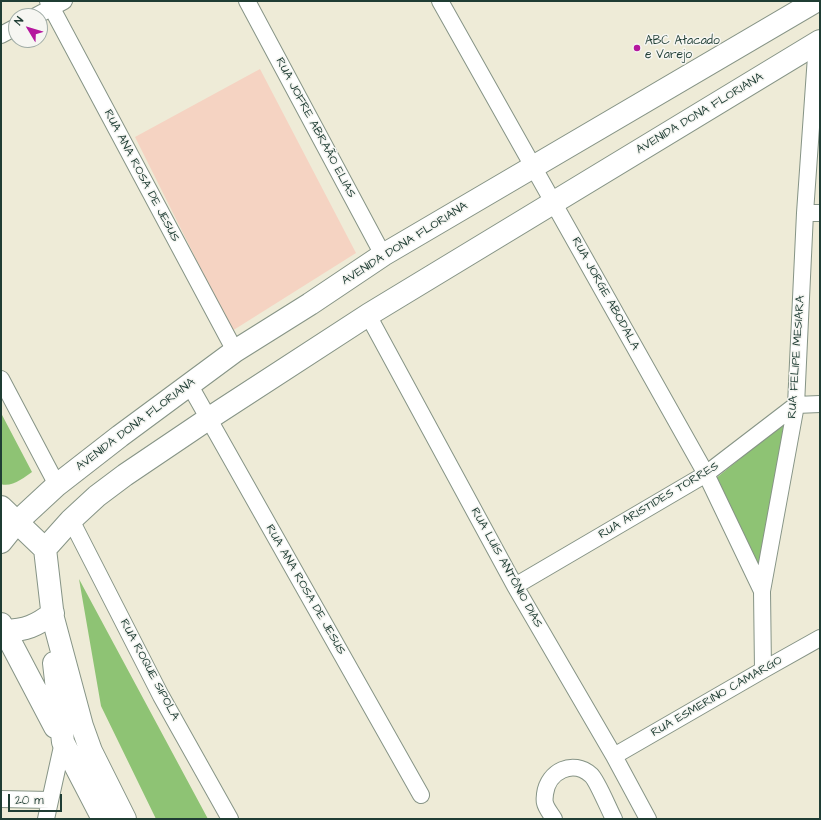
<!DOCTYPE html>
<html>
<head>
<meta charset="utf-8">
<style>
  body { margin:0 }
  #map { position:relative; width:821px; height:820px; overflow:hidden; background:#eeebd7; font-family:"Architects Daughter",sans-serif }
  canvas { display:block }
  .frame { position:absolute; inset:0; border:2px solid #1f3d34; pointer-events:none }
  .north { position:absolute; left:8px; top:8px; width:40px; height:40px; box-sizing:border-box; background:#f6f6f2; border:1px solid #a0aca6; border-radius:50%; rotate:308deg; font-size:11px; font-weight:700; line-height:16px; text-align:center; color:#1f3d34 }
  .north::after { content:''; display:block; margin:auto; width:14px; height:18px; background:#b5179e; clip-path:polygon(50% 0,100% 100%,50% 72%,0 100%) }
  .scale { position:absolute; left:8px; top:794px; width:54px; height:18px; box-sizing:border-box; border:2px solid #1f3d34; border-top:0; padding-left:5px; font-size:12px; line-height:14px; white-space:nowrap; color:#1f3d34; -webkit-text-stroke:3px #f6f6f2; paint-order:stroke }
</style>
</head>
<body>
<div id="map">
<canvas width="821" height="820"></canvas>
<div class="frame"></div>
<div class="north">N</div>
<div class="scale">20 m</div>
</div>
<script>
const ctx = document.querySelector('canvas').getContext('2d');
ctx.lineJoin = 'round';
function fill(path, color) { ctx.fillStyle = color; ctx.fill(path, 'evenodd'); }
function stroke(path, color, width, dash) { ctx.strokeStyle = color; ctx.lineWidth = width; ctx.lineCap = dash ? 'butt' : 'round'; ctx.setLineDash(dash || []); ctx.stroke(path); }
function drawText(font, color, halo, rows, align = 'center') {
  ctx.font = font + ' "Architects Daughter",sans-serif'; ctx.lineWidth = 3; ctx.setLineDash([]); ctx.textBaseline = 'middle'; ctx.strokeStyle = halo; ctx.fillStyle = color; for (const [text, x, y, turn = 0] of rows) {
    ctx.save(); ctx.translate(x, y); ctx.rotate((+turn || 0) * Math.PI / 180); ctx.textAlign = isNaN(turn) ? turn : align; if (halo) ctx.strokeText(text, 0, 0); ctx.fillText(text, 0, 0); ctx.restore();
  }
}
fill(new Path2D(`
  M260,69L356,253L232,331L135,137Z`), '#f5d3c2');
fill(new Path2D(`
  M1,413L32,472C25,477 11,488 1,484Z
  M788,420L760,570L715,479Z
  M79,579L208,819H156L101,706Z`), '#8ec374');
const minor = new Path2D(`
  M48,1L235,351
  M247,1L383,255
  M440,1L706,474L762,591
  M36,16L64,1
  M1,35L16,27
  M805,213H820
  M368,315L515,586L614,756L648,819
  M1,379L57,485
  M189,384L421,795
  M71,520L161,696L230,819
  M515,586L706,474L796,405L820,404
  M763,670L762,591L796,405L805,213L817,42
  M614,756L763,670L820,638
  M1,799L50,800
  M46,819L63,742
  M554,819C551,814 546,808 545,803C544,800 545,796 545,794C548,771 573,759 591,775C597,780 609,810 614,819`);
const secondary = new Path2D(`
  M1,507L45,549L53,618L82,726L91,751L125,819
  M1,542L17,522L57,485L120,436L235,351L310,304L383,255L816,1
  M45,549L71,520L97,496L125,475L208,419L368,315L820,41
  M1,624L55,727
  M5,631C26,630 36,626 53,613
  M54,663L63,742L103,819`);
stroke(minor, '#869486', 18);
stroke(secondary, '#869486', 24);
stroke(minor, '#fff', 16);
stroke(secondary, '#fff', 22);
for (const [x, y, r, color] of [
  [637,48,4,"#b5179e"]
]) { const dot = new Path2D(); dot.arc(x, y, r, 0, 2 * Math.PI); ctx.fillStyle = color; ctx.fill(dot); stroke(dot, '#f6f6f2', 1.5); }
drawText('12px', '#1f3d34', '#f6f6f2', [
  ["ABC Atacado",645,41],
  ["e Varejo",645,55]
], 'left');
drawText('12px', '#1f3d34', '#f6f6f2', [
  ["AVENIDA DONA FLORIANA",700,114,-31],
  ["RUA JOFRE ABRAÃO ELIAS",315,128,62],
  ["RUA ANA ROSA DE JESUS",141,176,62],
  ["AVENIDA DONA FLORIANA",405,244,-32],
  ["RUA JORGE ABODALA",605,294,61],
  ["RUA FELIPE MESIARA",797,357,-86],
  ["AVENIDA DONA FLORIANA",136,425,-37],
  ["RUA ARISTIDES TORRES",659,501,-31],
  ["RUA LUÍS ANTÔNIO DIAS",506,568,61],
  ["RUA ANA ROSA DE JESUS",305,590,60],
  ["RUA ROQUE SIPOLA",149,670,62],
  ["RUA ESMERINO CAMARGO",717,697,-30]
]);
</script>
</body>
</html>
